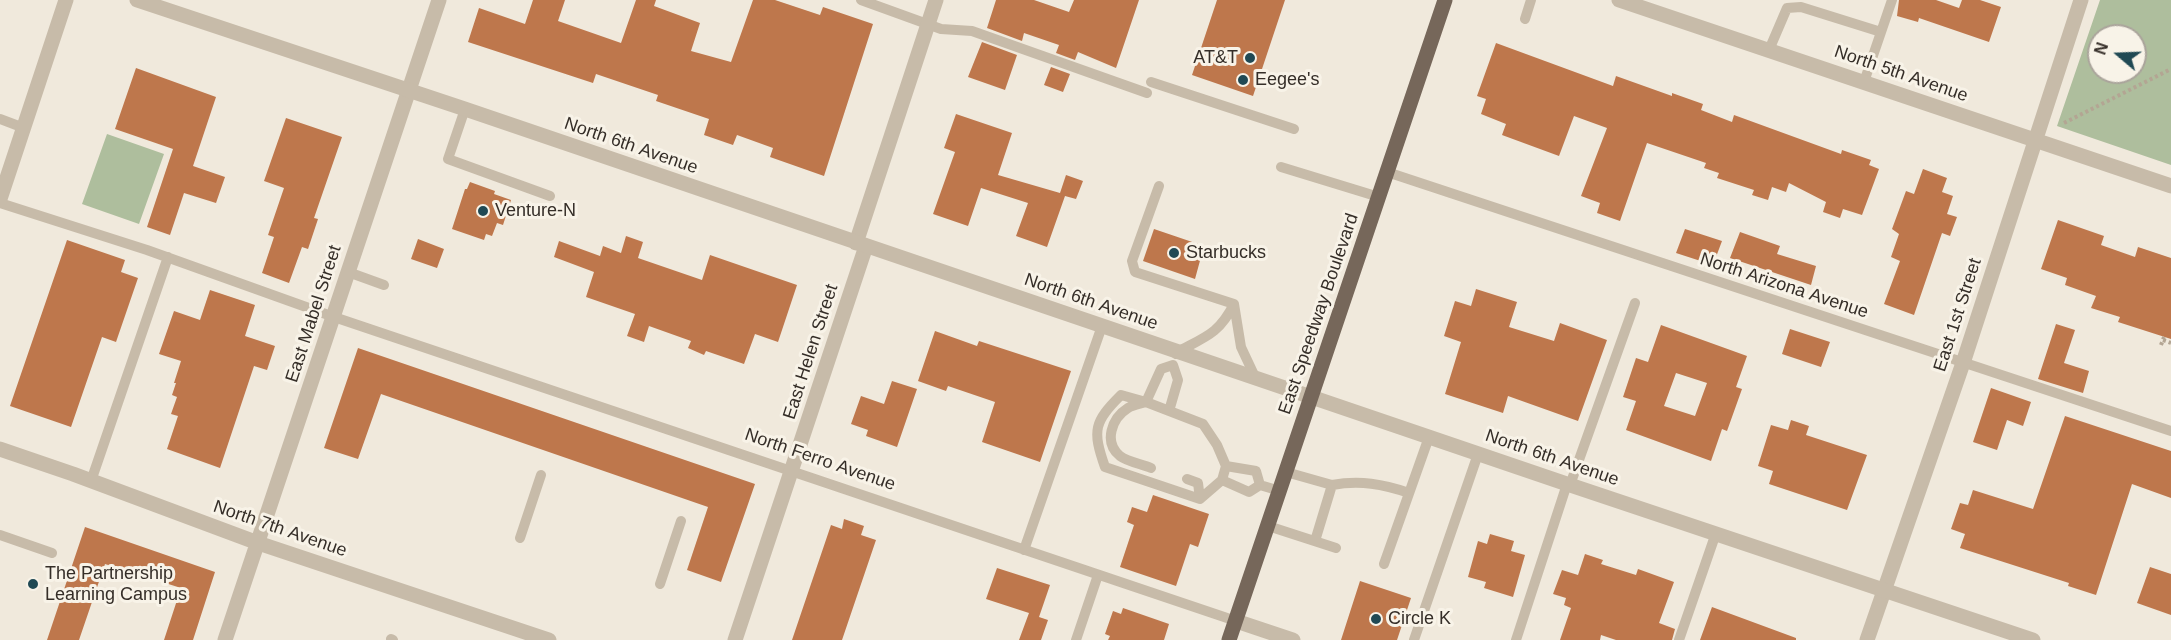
<!DOCTYPE html>
<html>
<head>
<meta charset="utf-8">
<style>
  body { margin:0 }
  #map { position:relative; width:2171px; height:640px; overflow:hidden; background:#f0e9dc; font-family:Arial,sans-serif }
  canvas { display:block }
  .north { position:absolute; left:2087px; top:24px; width:60px; height:60px; box-sizing:border-box; background:#f8f3e8; border:2px solid #aaa49b; border-radius:50%; rotate:289deg; font-size:16px; font-weight:700; line-height:24px; text-align:center; color:#352e28 }
  .north::after { content:''; display:block; margin:auto; width:21px; height:27px; background:#204954; clip-path:polygon(50% 0,100% 100%,50% 72%,0 100%) }
</style>
</head>
<body>
<div id="map">
<canvas width="2171" height="640"></canvas>
<div class="north">N</div>
</div>
<script>
const ctx = document.querySelector('canvas').getContext('2d');
ctx.lineJoin = 'round';
function fill(path, color) { ctx.fillStyle = color; ctx.fill(path, 'evenodd'); }
function stroke(path, color, width, dash) { ctx.strokeStyle = color; ctx.lineWidth = width; ctx.lineCap = dash ? 'butt' : 'round'; ctx.setLineDash(dash || []); ctx.stroke(path); }
function drawText(font, color, halo, rows, align = 'center') {
  ctx.font = font + ' Arial,sans-serif'; ctx.lineWidth = 6; ctx.setLineDash([]); ctx.textBaseline = 'middle'; ctx.strokeStyle = halo; ctx.fillStyle = color; for (const [text, x, y, turn = 0] of rows) {
    ctx.save(); ctx.translate(x, y); ctx.rotate((+turn || 0) * Math.PI / 180); ctx.textAlign = isNaN(turn) ? turn : align; if (halo) ctx.strokeText(text, 0, 0); ctx.fillText(text, 0, 0); ctx.restore();
  }
}
fill(new Path2D(`
  M2100,0H2171V165L2057,126ZM2099,36H2135V72H2099Z
  M107,134L164,154L139,224L82,204Z`), '#aebe9d');
fill(new Path2D(`
  M533,0H565L558,21L621,43L636,0H656L654,6L700,23L691,51L731,62L753,0H775L820,15L823,7L873,24L824,176L770,157L773,148L737,135L733,145L704,135L709,119L656,101L658,95L596,74L593,83L468,42L479,8L525,24Z
  M996,0H1034L1069,12L1074,0H1139L1116,68L1078,52L1075,60L1056,53L1059,45L1024,33L1022,41L987,28Z
  M1217,0H1285L1253,96L1192,75Z
  M1899,0H1936L1959,8L1962,0H1980L2001,7L1989,42L1919,18L1918,22L1897,16Z
  M982,42L1017,55L1005,90L968,77Z
  M1496,43L1613,86L1616,76L1672,96V93L1703,104L1701,110L1732,122L1734,115L1841,154L1842,150L1871,160L1869,165L1879,169L1862,215L1843,209L1840,218L1823,212L1826,202L1789,183L1786,192L1772,187L1768,200L1752,195L1754,190L1717,178L1719,173L1704,168L1706,163L1647,143L1620,221L1597,213L1600,203L1581,196L1607,128L1574,116L1559,156L1502,135L1506,124L1481,114L1486,99L1477,96Z
  M1051,67L1070,74L1063,92L1044,85Z
  M136,68L216,97L193,166L225,177L216,203L184,193L170,235L147,227L173,149L115,129Z
  M956,114L1012,133L998,175L1060,193L1066,175L1083,181L1076,199L1065,196L1047,247L1016,236L1028,203L981,188L968,226L933,214L955,152L944,148Z
  M286,118L342,137L314,218L318,219L308,249L302,247L289,283L262,273L274,237L268,235L284,188L264,181Z
  M1923,169L1947,178L1942,192L1953,196L1947,214L1957,217L1950,236L1942,233L1914,315L1884,304L1900,261L1891,257L1899,234L1892,229L1906,191L1914,194Z
  M470,182L495,191L494,194L511,200L503,225L497,223L492,236L486,234L484,240L452,229L465,189H467Z
  M2058,220L2104,236L2101,245L2135,257L2138,247L2171,258V339L2118,322L2120,317L2091,308L2096,296L2065,285L2067,278L2041,269Z
  M1154,229L1204,246L1195,279L1143,261Z
  M1685,229L1722,241L1713,265L1676,253Z
  M1740,232L1780,246L1777,254L1816,266L1811,285L1730,258Z
  M626,236L643,242L638,258L702,280L710,255L797,285L778,342L755,334L744,364L706,351L704,355L688,348L691,341L649,326L644,342L627,336L635,314L586,297L594,272L554,257L559,241L600,256L603,246L621,253Z
  M418,239L444,249L437,268L411,259Z
  M67,240L125,260L121,272L138,278L116,342L102,337L71,427L10,406Z
  M1476,289L1517,302L1509,327L1554,341L1560,323L1607,340L1578,421L1508,396L1503,413L1445,394L1461,342L1444,336L1455,301L1471,306Z
  M210,290L255,305L245,336L275,346L267,370L254,366L220,468L167,449L178,416L171,414L177,397L172,395L176,383H174L181,361L159,354L174,311L200,320Z
  M2056,324L2075,330L2064,363L2089,371L2083,393L2038,379Z
  M1661,325L1747,356L1736,387L1742,389L1727,431L1722,429L1711,461L1626,430L1636,401L1623,397L1636,358L1648,362ZM1676,373L1707,383L1695,416L1664,406Z
  M1790,329L1830,342L1821,367L1782,354Z
  M935,331L977,346L979,341L1071,371L1040,462L982,442L995,402L948,386L946,391L918,381Z
  M358,348L755,484L721,582L687,570L708,507L381,394L358,459L324,448Z
  M892,381L917,389L897,447L866,436L868,430L851,424L861,396L884,404Z
  M1991,388L2031,402L2023,426L2007,420L1997,450L1973,442Z
  M2065,416L2171,451V498L2132,484L2096,595L2068,586L2069,583L1960,548L1965,534L1951,529L1960,503L1968,505L1973,490L2033,509Z
  M1791,420L1809,426L1806,435L1867,455L1847,510L1769,484L1773,471L1758,466L1771,425L1788,430Z
  M1153,495L1209,514L1198,547L1190,544L1176,586L1120,567L1134,525L1127,522L1132,507L1147,512Z
  M844,519L864,526L861,535L876,540L842,640H792L831,525L842,529Z
  M85,527L215,572L193,640H164L181,588L105,564L79,640H47Z
  M1490,534L1514,541L1511,551L1525,555L1513,597L1484,588L1486,582L1468,577L1478,541L1487,544Z
  M1585,554L1603,560L1601,564L1636,575L1638,569L1674,582L1659,623L1675,629L1672,640H1616L1601,635L1600,640H1560L1571,608L1564,605L1566,598L1553,594L1562,570L1578,575Z
  M2150,567L2171,574V615L2137,603Z
  M997,568L1050,585L1039,617L1048,620L1041,640H1019L1029,613L986,599Z
  M1360,581L1411,598L1397,640H1341Z
  M1712,607L1796,638V640H1700Z
  M1123,608L1169,624L1164,640H1108L1110,636L1105,634L1113,611L1121,614Z`), '#be774c');
stroke(new Path2D(`
  M2064,123L2171,69
  M2163,340L2171,343
  M2161,345L2164,337`), '#b3a593', 4, [3, 3]);
stroke(new Path2D(`
  M861,0L941,29L972,31L1147,93
  M1525,19L1531,0
  M1769,50L1787,8L1801,7L1881,32
  M1151,82L1294,129
  M1864,82L1892,0
  M465,109L448,159L550,196
  M0,119L24,128
  M1281,167L1379,197
  M1387,172L2171,431
  M1159,186L1132,261L1135,272L1234,304
  M0,203L147,250L334,317L1236,621
  M348,272L384,285
  M1176,354L1177,352C1205,337 1219,334 1234,304L1241,347L1256,379
  M1121,395L1146,402L1203,424L1217,445L1226,466L1222,480L1200,499L1105,467C1092,430 1094,422 1121,395Z
  M1226,466L1256,471L1260,485
  M1151,468C1142,464 1128,462 1120,456C1103,442 1112,418 1128,408C1133,405 1140,404 1146,402L1161,369L1173,365L1178,380L1169,411
  M1286,472L1332,485
  M1187,479L1198,483L1200,499
  M1222,480L1249,492L1260,485L1280,491
  M91,481L168,257
  M1570,485L1635,303
  M1268,526L1336,548
  M0,535L52,553
  M520,538L541,475
  M1315,541L1332,485C1360,480 1383,484 1409,493
  M1024,550L1102,326
  M1384,564L1429,437
  M660,584L681,521
  M391,639L393,640
  M1076,640L1098,575
  M1414,640L1478,454
  M1516,640L1567,484
  M1679,640L1716,533`), '#c7bba9', 10);
stroke(new Path2D(`
  M1619,0L2171,186
  M856,243L936,0
  M0,449L73,474L258,543L549,640
  M1236,621L1293,640
  M225,640L439,0
  M735,640L866,246
  M1867,640L1963,363L2081,0`), '#c7bba9', 15);
stroke(new Path2D(`
  M137,0L465,109L1567,484L2033,640
  M0,199L66,0`), '#c7bba9', 15);
stroke(new Path2D(`
  M1229,640L1445,0`), '#76675a', 15);
for (const [x, y, r, color] of [
  [1250,58,6,"#204954"],
  [1243,80,6,"#204954"],
  [483,211,6,"#204954"],
  [1174,253,6,"#204954"],
  [33,584,6,"#204954"],
  [1376,619,6,"#204954"]
]) { const dot = new Path2D(); dot.arc(x, y, r, 0, 2 * Math.PI); ctx.fillStyle = color; ctx.fill(dot); stroke(dot, '#f8f3e8', 2); }
drawText('18px', '#352e28', '#f8f3e8', [
  ["AT&T",1238,58,"right"],
  ["Eegee's",1255,80],
  ["Venture-N",495,211],
  ["Starbucks",1186,253],
  ["The Partnership",45,574],
  ["Learning Campus",45,595],
  ["Circle K",1388,619]
], 'left');
drawText('18px', '#352e28', '#f8f3e8', [
  ["North 5th Avenue",1901,74,19],
  ["North 6th Avenue",631,146,19],
  ["North Arizona Avenue",1784,286,18],
  ["North 6th Avenue",1091,302,19],
  ["East Mabel Street",314,314,-72],
  ["East Speedway Boulevard",1319,314,-71],
  ["East 1st Street",1958,315,-72],
  ["East Helen Street",811,352,-72],
  ["North 6th Avenue",1552,458,19],
  ["North Ferro Avenue",820,460,19],
  ["North 7th Avenue",280,529,19]
]);
</script>
</body>
</html>
